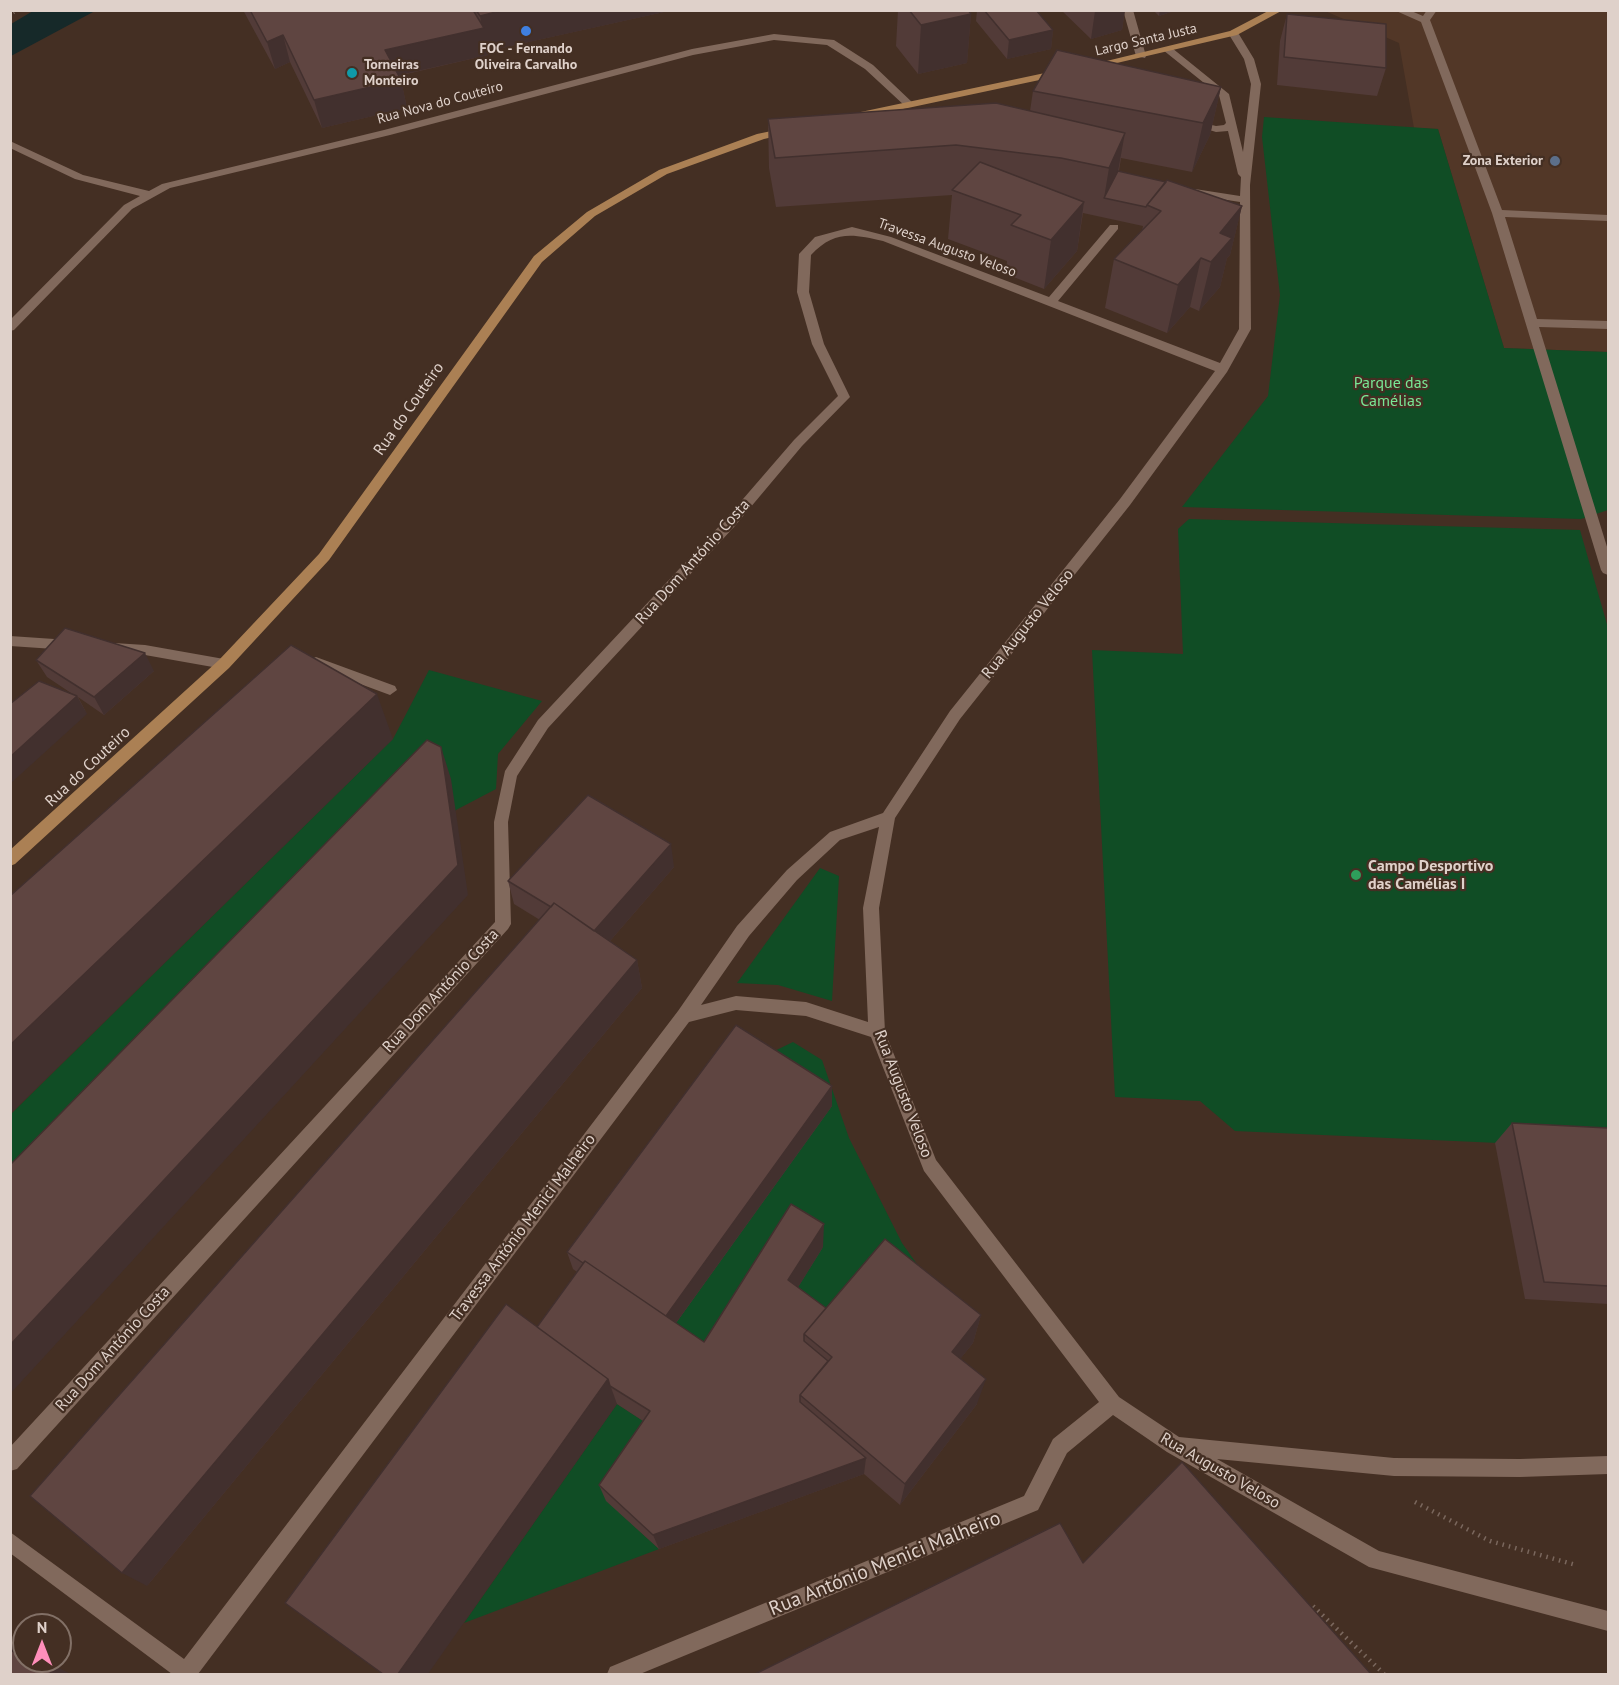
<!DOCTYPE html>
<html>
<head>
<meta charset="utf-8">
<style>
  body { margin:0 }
  #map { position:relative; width:1619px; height:1685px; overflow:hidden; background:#442f23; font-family:"PT Sans",sans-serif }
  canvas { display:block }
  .frame { position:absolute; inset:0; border:12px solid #dfd1ca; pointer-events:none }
  .north { position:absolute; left:12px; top:1613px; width:60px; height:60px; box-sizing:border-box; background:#442f23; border:2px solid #827066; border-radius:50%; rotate:0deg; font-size:16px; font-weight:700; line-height:24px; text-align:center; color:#dfd1ca }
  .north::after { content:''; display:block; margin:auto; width:21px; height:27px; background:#ff8eba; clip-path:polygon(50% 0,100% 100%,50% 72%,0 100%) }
</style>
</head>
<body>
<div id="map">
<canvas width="1619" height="1685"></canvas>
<div class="frame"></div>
<div class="north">N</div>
</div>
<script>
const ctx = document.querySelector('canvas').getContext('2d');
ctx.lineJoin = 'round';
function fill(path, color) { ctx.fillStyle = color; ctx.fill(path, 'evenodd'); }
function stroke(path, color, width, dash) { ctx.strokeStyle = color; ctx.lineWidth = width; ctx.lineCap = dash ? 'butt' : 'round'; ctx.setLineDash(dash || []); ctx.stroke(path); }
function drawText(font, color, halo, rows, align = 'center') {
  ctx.font = font + ' "PT Sans",sans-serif'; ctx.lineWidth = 4.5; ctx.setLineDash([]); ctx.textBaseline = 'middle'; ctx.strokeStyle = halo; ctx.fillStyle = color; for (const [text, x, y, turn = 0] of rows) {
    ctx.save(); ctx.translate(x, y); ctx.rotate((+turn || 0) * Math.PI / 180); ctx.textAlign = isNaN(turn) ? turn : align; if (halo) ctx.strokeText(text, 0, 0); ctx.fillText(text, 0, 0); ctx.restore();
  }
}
fill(new Path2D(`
  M1325,11H1608V352L1504,348L1438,129L1414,128L1399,43Z`), '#523727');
fill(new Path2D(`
  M1264,117L1438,129L1504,348L1608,352V510L1581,519L1182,507L1268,396L1280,295L1262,137Z
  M1189,519L1580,530L1608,628V1148L1235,1131L1200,1101L1115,1097L1092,650L1183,654L1178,529Z
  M429,670L542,701L498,754L496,789L456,810L11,1216V1114L393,739Z
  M820,868L839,876L832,1001L778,985L737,983Z
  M793,1042L822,1060L849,1138L902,1243L973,1343L882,1270L829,1332L708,1362L668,1334L831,1106L758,1059Z
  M617,1404L656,1429L607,1501L659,1549L464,1623Z`), '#104d25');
fill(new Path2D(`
  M33,11V10L95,11L11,56V24Z`), '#162929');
stroke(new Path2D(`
  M10,15L18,10`), '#7a675d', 3, [1, 3]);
stroke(new Path2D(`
  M1415,1502L1490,1541L1576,1565
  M1313,1606L1384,1674`), '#7a675d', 4.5, [1.5, 5]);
fill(new Path2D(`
  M1123,10H1133L1146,56L1145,58L1136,56Z
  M1394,10H1409L1423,16L1427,10H1437L1430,20L1502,210L1608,215V221L1505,217L1537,319L1608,321V329L1539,327L1608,550V575L1603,573L1601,570L1492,213L1421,22Z
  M1233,30L1237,31L1254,59L1261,84L1250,185L1251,329L1227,372L1130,505L960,719L895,818L879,908L885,1032L936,1160L1119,1397L1179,1437L1394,1458L1520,1459L1608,1456V1474L1520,1477L1394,1476L1217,1459L1379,1551L1608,1611V1631L1369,1567L1167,1452L1113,1415L1067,1453L1038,1510L640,1674H607L610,1667L1024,1496L1053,1439L1099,1402L924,1171L871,1037L806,1016L736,1010L689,1022L198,1674H172L10,1553V1532L184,1659L678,1011L737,926L787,870L830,832L883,813L950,711L1120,499L1215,371L883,241C853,234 834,230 811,255L809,292L824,344L850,397L802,446L734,527L548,728L517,776L508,822L511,924L508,929L17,1469L10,1471V1447L495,922L494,822L505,771L538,720L724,521L794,440L838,396L812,344L797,292L799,254L815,237L852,227L891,237L1049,297L1110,225H1118V229L1058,301L1220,363L1239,329L1240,202L1195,195L1190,192L1195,189L1240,196L1241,177L1238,174L1228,131L1216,132L1187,123L1192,120L1216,126L1224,125L1226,123L1219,95L1163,50L1172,48L1229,94L1243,152L1251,84L1244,59L1228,33ZM879,827L863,908L868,1022L806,1002L736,996L701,1005L749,936L797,880L840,840Z
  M774,34L834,40L873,65L914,104L905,106L865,69L827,45L774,40L693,55L390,135L170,188L132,209L14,330L10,331V320L124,205L140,196L75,179L10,148V141L83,175L149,191L162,184L384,130L692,49Z
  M10,636L69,640L76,645L69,650L10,646Z
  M114,643L145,645L224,659L231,664L224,669L145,655L114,653L107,648Z
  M316,657L395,686L397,690L390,695L317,668L311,670L306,669L304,665L306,661Z`), '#81695c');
fill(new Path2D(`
  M1270,10H1283L1237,35L1091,69L1086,66L1230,31Z
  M1059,70L1063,71V75L856,119L851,116L856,113Z
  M786,128L790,129V133L764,139L667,174L595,216L542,262L329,560L229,668L15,864L10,866V850L219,660L319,554L534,256L587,212L659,170L757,134Z`), '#ab8054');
fill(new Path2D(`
  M243,10H673L488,51V55L398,76L401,80L407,108L322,128L290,62L275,69Z
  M898,10H968L971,14L967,63L918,74L896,46Z
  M977,10H1036L1053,30L1051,49L1007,59L976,21Z
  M1061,10H1125L1122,30L1091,39Z
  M1153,10H1177L1159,16Z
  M1287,14L1386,68L1377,96L1277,85L1280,41Z
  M1221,87L1210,135L1192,172L1121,158L1119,171L1198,191L1242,206L1230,255L1227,258L1220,287L1199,311L1190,307L1167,333L1105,308L1114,259L1142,231L1143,226L1083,213L1077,251L1044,289L1006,274L1007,261L948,239L952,195L776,207L769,168L768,119L1030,111L1033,91Z
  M36,660L154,671L104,715L78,697L87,714L74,695L47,677Z
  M674,867L610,941L637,960L642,988L147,1586L540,920L514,904L508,881Z
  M832,1086V1106L676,1323L704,1342L823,1247L798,1287L826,1308L981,1315L973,1343L960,1359L977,1404L900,1505L864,1474L659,1549L606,1501L599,1485L643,1421L617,1404L537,1327L577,1272L573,1269L567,1252Z
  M1512,1123L1608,1128V1304L1525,1299L1495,1143Z`), '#523b38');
fill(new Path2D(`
  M504,10H673L488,51V55L391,77L385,50L482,28L480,16Z
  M1097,10H1125L1122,30L1091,39L1095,11Z
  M1160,10H1177L1159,16Z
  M971,14L967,63L918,74L921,25Z
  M1053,30L1051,49L1007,59L1009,40Z
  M283,35L290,62L275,69L267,42Z
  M401,80L407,108L322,128L314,100Z
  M1221,87L1210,135L1192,172L1203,123Z
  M1125,133L1116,182L1104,198L1109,168Z
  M1084,202L1077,251L1044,289L1051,240Z
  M1242,206L1230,255L1227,258L1220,287L1199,311L1211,262L1220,233Z
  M1201,258L1190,307L1167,333L1178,285Z
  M145,653L154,671L104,715L94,697Z
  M377,694L393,739L10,1114V1045Z
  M77,696L87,714L10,784V757Z
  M441,747L451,779L468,895L10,1394V1345Z
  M671,844L674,867L597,956L592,933Z
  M637,960L642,988L147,1586L122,1573Z
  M832,1086V1106L668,1334L664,1318Z
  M824,1224L823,1247L789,1302L788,1280Z
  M981,1315L973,1343L945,1378L952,1352Z
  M608,1379L617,1404L428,1674H398Z
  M986,1379L977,1404L900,1505L905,1484Z
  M866,1458L864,1474L659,1549L653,1535Z
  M10,1643L24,1650V1657L10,1650Z
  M31,1661H45L71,1674H50Z`), '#42302e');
const building = new Path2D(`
  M250,10H473L484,28L385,50L401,80L314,100L283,35L267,42Z
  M476,10H504L480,16Z
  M909,10H968L971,14L921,25Z
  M984,10H1036L1053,30L1009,40Z
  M1287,14L1386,24V68L1284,57Z
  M1057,50L1221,87L1203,123L1033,91Z
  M996,103L1125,133L1109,168L1061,158L956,145L775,158L768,119Z
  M980,162L1084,202L1051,240L1011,225L1021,215L952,190Z
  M1118,171L1166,182L1147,205L1146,207L1104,198Z
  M1167,180L1242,206L1220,233L1232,238L1211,262L1201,258L1178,285L1114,259L1161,211L1147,205Z
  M65,628L145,653L94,697L36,660Z
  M291,645L377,694L10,1045V896Z
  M39,681L77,696L10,757V704Z
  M427,740L441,747L458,865L10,1345V1165Z
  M588,795L671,844L594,931L554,903L551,907L508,881Z
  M554,903L637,960L122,1573L30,1496Z
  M736,1025L832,1086L666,1316L585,1261L583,1263L567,1252Z
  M1512,1123L1608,1128V1286L1544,1282Z
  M791,1204L824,1224L788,1280L826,1308L804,1334V1341L828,1361L800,1395V1402L866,1458L653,1535L599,1485L650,1411L610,1386L608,1379L537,1327L585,1261L704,1342Z
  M885,1239L981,1315L952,1352L986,1379L905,1484L800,1395L832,1357L804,1334Z
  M506,1304L608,1379L398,1674H383L285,1603Z
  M1182,1462L1371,1674H755L1060,1523L1083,1563Z
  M10,1650L24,1657V1661H31L51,1672L50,1674H10Z`);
fill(building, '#5f4541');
stroke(building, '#42302e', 1.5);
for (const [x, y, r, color] of [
  [526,31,6,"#3f7fe0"],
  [352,73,6,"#0f9aa8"],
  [1555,161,6,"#5c6f8a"],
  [1356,875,6,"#2e9e5b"]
]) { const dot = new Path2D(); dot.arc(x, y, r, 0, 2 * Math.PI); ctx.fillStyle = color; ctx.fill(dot); stroke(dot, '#442f23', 2); }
drawText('14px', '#dfd1ca', '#442f23', [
  ["Largo Santa Justa",1146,40,-13],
  ["Rua Nova do Couteiro",440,103,-15],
  ["Travessa Augusto Veloso",947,248,20]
]);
drawText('bold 14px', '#dfd1ca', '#442f23', [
  ["FOC - Fernando",526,49],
  ["Oliveira Carvalho",526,65],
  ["Torneiras",364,65,"left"],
  ["Monteiro",364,81,"left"],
  ["Zona Exterior",1543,161,"right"]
]);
drawText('16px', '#79e795', '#442f23', [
  ["Parque das",1391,383],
  ["Camélias",1391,401]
]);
drawText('16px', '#dfd1ca', '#442f23', [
  ["Rua do Couteiro",409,409,-55],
  ["Rua Dom António Costa",693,562,-48],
  ["Rua Augusto Veloso",1028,624,-51],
  ["Rua do Couteiro",88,767,-43],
  ["Rua Dom António Costa",441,991,-47],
  ["Rua Augusto Veloso",903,1094,69],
  ["Travessa António Menici Malheiro",523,1228,-53],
  ["Rua Dom António Costa",113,1349,-48],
  ["Rua Augusto Veloso",1220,1471,30]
]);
drawText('bold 16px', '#dfd1ca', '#442f23', [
  ["Campo Desportivo",1368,866],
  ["das Camélias I",1368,884]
], 'left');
drawText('20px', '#dfd1ca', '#442f23', [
  ["Rua António Menici Malheiro",885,1564,-22]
]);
</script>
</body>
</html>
